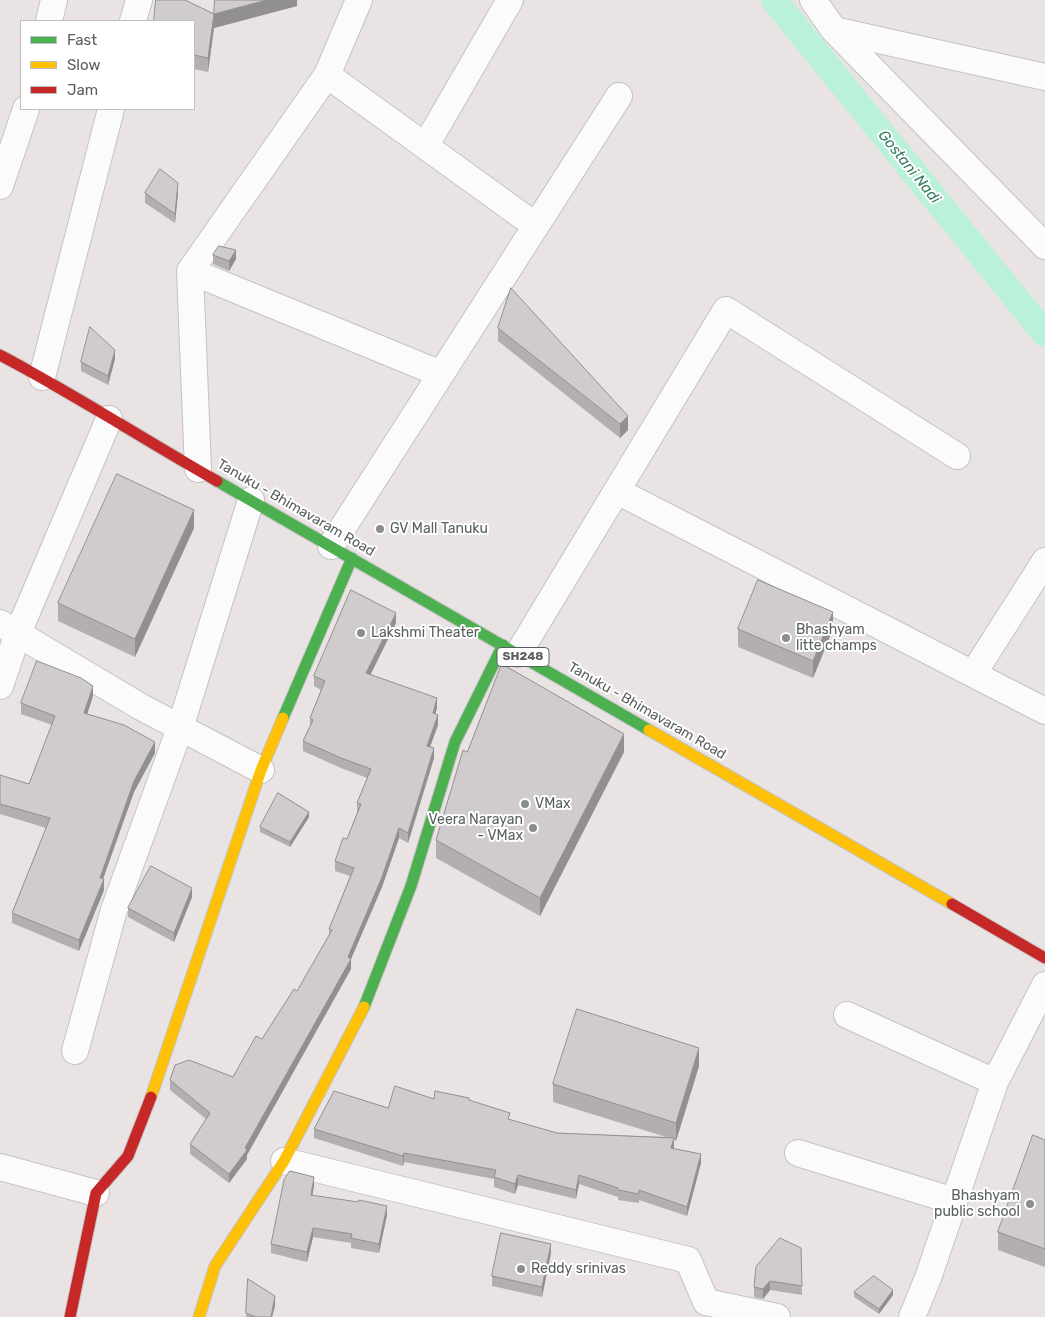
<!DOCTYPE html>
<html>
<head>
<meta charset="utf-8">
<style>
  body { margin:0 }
  #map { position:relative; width:1045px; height:1317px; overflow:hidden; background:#e9e3e4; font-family:Rubik,sans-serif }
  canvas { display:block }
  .legend { position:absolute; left:20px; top:20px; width:175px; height:90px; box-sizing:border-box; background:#fff; border:1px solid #bdbfbf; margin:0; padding:6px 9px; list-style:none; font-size:15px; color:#59605e }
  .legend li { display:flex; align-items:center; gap:10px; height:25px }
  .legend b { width:25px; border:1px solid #bdbfbf }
</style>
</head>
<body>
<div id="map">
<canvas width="1045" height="1317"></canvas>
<ul class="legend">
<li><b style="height:6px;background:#4caf50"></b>Fast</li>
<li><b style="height:6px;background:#ffc107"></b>Slow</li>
<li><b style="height:6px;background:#c62828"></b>Jam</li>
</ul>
</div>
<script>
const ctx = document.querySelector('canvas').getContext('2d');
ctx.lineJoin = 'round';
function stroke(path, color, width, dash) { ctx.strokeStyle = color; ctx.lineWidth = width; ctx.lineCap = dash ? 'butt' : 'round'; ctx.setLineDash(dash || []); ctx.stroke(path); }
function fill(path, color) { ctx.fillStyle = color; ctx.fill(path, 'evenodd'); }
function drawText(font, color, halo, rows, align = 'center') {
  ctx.font = font + ' Rubik,sans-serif'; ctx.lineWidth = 4; ctx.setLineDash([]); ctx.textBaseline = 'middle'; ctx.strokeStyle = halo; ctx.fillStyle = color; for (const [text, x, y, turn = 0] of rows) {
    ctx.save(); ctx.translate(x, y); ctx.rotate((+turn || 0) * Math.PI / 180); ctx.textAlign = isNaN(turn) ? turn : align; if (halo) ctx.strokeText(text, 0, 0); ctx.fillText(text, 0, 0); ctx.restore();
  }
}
stroke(new Path2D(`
  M774,0L1045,334`), '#b9f1d9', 26);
const street = new Path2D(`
  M813,0L834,30L1045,246
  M49,21L54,0
  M133,21L139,0
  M834,30L1045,77
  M327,75L536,226
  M426,145L510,0
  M0,186L26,109
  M190,271L441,374
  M42,377L111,109
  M198,469L190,271L327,75L359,0
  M617,491L1045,711
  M331,546L619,96
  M0,623L141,707L261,770
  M518,654L726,310L957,456
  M973,674L1045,561
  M0,686L18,633L109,419
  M847,1015L995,1082
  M75,1051L114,910L180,728L251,500
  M798,1153L954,1201
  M284,1161L688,1260L706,1302L777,1317
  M0,1167L96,1193
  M912,1317L928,1278L995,1082L1045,985`);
const fast = new Path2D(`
  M217,481L649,730
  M283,718L352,558
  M364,1007L411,886L455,742L503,645`);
const slow = new Path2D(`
  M649,730L952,904
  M151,1097L261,770L283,718
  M199,1317L215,1266L284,1161L364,1007`);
const jam = new Path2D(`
  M0,355C74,394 145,440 217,481
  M952,904L1045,958
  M70,1317L96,1193L128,1156L151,1097`);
stroke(street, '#c3c3c4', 28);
stroke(fast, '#c3c3c3', 13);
stroke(slow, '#c3c3c3', 13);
stroke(jam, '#c3c3c3', 13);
stroke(street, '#fcfbfb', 26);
stroke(fast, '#4caf50', 11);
stroke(slow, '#ffc107', 11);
stroke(jam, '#c62828', 11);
fill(new Path2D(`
  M297,0V6L214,28L208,72L194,69V21L214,14Z
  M145,193H178L175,223L145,203Z
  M213,255L236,259L229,271L213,264Z
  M498,328L628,430L620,438L498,341Z
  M115,359L108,385L81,371V362Z
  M194,528L135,657L58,621V603Z
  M396,623L371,674L437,708L435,714L438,725L430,747L434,758L408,843L399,838L382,887L351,959V969L247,1155V1159L229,1183L190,1154V1144L206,1119L170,1090V1080L233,1077L262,1039L297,991L329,936V929L350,876L335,871V861L347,839L357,813V803L367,778L341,768L303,751V741L310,726V718L321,690L314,686V676Z
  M738,629H833L813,678L738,647Z
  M93,696L87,714L155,753L134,792L103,879L104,890L79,951L12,923V913L46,828L0,814V775L29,784L52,725L21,714V703Z
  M467,752H624L540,916L436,858V840Z
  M309,817L290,847L260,832V827Z
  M192,897L174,942L128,917V908Z
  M699,1066L676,1141L674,1140L673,1148L701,1163L687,1216L639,1200V1203L618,1200V1197L579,1184L576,1199L518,1185L515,1194L494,1187V1179L404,1162L403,1166L314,1138V1129L388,1108L469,1100L510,1120L557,1133L666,1137L553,1102V1084Z
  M1045,1140V1267L998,1250V1232Z
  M314,1186L312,1195L387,1215L379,1253L351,1248V1243L313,1237L307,1262L271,1253V1244Z
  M801,1248L802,1295L770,1290L763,1299L754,1297V1287Z
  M551,1253L542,1297L492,1286V1276Z
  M248,1279L275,1306L272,1317H246Z
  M854,1292L893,1295L879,1314L854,1297Z`), '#b3afb0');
fill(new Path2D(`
  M267,0H297V6L214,28L208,72V58L214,14Z
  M178,183V193L175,223V214Z
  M236,250V259L229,271V261Z
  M115,350V359L108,385V376Z
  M628,416V430L620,438V424Z
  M194,510V528L135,657V639Z
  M833,612V629L813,678V661Z
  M396,613V623L366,683V673Z
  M93,686V696L84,724V713Z
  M437,698V708L433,723V713Z
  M438,715V725L427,755V746Z
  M624,734V752L540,916V898Z
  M155,742V753L134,792L100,887L104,879V890L79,951V940L134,781Z
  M434,748V758L408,843V833Z
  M309,812V817L290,847V842Z
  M399,828V838L382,887L351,959V969L247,1155V1159L229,1183V1174L245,1148L348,957Z
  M192,888V897L174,942V933Z
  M699,1048V1066L676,1141V1123Z
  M674,1138V1147L671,1157V1148Z
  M404,1153V1162L403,1166V1156Z
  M701,1154V1163L687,1216V1207Z
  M518,1175V1185L515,1194V1184Z
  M579,1175V1184L576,1199V1190Z
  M314,1177V1186L311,1204V1195Z
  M387,1206V1215L379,1253V1244Z
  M313,1228V1237L307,1262V1252Z
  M551,1244V1253L542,1297V1287Z
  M770,1281V1290L763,1299V1289Z
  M893,1290V1295L879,1314V1309Z
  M275,1296V1306L272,1317H271Z`), '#928f90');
const building = new Path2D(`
  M156,0H185L214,14L208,58L194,55V21H154Z
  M215,0H267L214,14Z
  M160,169L178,183L175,214L145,193Z
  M219,246L236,250L229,261L213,255Z
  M511,288L628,416L620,424L498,328Z
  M90,327L115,350L108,376L81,362Z
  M117,474L194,510L135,639L58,603Z
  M758,580L833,612L813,661L738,629Z
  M351,590L396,613L366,673L437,698L433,713L438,715L427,746L434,748L408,833L399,828L382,877L348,957L351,959L245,1148L247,1150L229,1174L190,1144L210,1113L170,1080L175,1065L189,1060L233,1077L256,1036L262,1039L294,989L297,991L332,930L329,929L354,868L335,861L343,838L347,839L361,804L357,803L371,769L341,758L303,741L313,720L310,718L325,681L314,676Z
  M37,661L81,678L93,686L84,713L124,725L155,742L134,781L100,878L104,879L79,940L12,913L50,818L0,804V775L29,784L55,716L21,703Z
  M502,664L624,734L540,898L436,840L463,750L467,752Z
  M278,793L309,812L290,842L260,827Z
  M151,866L192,888L174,933L128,908Z
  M577,1009L699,1048L676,1123L553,1084Z
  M395,1086L434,1099L435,1091L469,1098V1100L510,1113L508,1119L557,1133L674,1138L671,1148L701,1154L687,1207L639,1190V1194L618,1190V1188L579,1175L576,1190L518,1175L515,1184L494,1177L496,1170L404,1153L403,1156L314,1129L334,1091L388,1108Z
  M1033,1135L1045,1140V1249L998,1232Z
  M290,1171L314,1177L311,1195L358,1202L359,1200L387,1206L379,1244L351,1238L352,1234L313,1228L307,1252L271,1244L284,1180Z
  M501,1233L551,1244L542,1287L492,1276Z
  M780,1238L801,1248L802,1286L770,1281L763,1289L754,1287L756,1267Z
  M874,1276L893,1290L879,1309L854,1292Z
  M248,1279L275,1296L271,1317H256L246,1313Z`);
fill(building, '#d0cccd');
stroke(building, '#928f90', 1);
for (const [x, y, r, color] of [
  [380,529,5,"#8b8e8d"],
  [361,633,5,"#8b8e8d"],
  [786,638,5,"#8b8e8d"],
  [525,804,5,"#8b8e8d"],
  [533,828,5,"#8b8e8d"],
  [1030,1204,5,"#8b8e8d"],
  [521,1269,5,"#8b8e8d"]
]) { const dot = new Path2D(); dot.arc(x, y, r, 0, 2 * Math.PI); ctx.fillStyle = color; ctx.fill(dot); stroke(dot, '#fff', 2); }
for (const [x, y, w] of [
  [523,657,52]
]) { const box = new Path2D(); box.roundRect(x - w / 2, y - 9.5, w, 19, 4); ctx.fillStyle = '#fff'; ctx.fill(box); stroke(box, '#59605e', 1); }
drawText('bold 12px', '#59605e', null, [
  ["SH248",523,657]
]);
drawText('14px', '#59605e', '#fff', [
  ["Tanuku - Bhimavaram Road",296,508,30],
  ["Tanuku - Bhimavaram Road",647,711,30]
]);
drawText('14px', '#59605e', '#fff', [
  ["GV Mall Tanuku",390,529],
  ["Bhashyam",796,630],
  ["litte champs",796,646],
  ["Lakshmi Theater",371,633],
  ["VMax",535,804],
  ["Veera Narayan",523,820,"right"],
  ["- VMax",523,836,"right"],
  ["Bhashyam",1020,1196,"right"],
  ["public school",1020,1212,"right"],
  ["Reddy srinivas",531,1269]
], 'left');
drawText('italic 15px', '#377d64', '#fff', [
  ["Gostani Nadi",909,167,51]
]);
</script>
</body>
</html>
